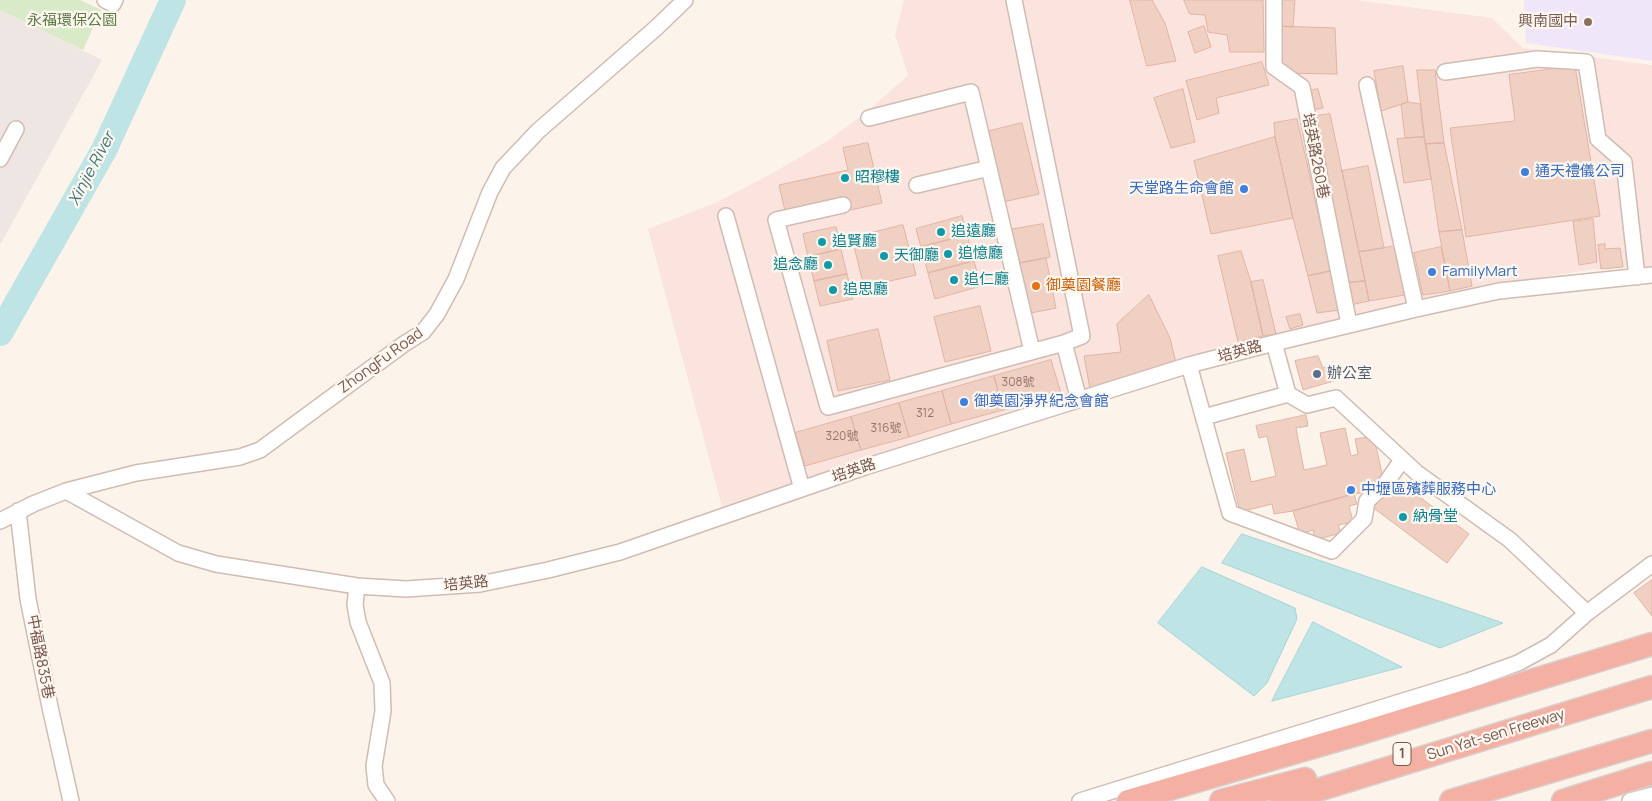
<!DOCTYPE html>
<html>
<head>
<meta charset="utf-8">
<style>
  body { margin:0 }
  canvas { display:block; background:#fcf3ea }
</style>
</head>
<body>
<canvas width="1652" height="801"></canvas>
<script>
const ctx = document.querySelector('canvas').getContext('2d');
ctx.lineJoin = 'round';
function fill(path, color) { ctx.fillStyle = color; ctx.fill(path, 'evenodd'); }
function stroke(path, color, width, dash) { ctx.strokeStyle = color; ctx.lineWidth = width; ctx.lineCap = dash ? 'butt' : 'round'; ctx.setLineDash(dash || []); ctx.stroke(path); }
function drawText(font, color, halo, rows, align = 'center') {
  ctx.font = font + ' Manrope,"Noto Sans TC",sans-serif'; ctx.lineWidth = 4.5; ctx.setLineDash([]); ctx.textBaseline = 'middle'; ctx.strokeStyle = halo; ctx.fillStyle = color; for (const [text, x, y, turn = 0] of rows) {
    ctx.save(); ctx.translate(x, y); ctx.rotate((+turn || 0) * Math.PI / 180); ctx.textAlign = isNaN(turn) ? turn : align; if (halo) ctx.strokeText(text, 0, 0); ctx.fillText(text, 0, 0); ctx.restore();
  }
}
fill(new Path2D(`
  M904,0H1356L1492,18L1523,48L1652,65V266L1588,270L1488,286L1401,304L1235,347L722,507L648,229L715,203L773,173L829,140L869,110L908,75L895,35Z`), '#fbe4de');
fill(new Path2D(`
  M0,10L102,60L0,245Z`), '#ede6e2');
fill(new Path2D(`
  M1524,0H1652V61L1526,43Z`), '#f0e6f9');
fill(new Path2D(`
  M0,0H80L101,10L83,50L0,10Z`), '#d9eac8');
const water = new Path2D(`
  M1242,534L1503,623L1440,648L1222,563Z
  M1202,567L1295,608L1297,619L1267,683L1254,696L1158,623Z
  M1313,622L1402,667L1272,701Z`);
fill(water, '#bee4e5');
stroke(water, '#a5d4d7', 1);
stroke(new Path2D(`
  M0,333L104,150L173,0`), '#bee4e5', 26);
const building = new Path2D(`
  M1130,0H1152L1165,23L1176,61L1147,66Z
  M1184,0H1263L1264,52H1230L1227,35L1208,32L1205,15L1190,14Z
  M1279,0H1295L1293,27L1278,26Z
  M1204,26L1211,47L1195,53L1188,32Z
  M1278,26L1335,28L1337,74L1279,73Z
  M1262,62L1269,85L1216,98L1219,113L1197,120L1186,81Z
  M1403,66L1408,102L1381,111L1374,71Z
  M1575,66L1600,216L1466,237L1450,128L1515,121L1509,75Z
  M1417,70H1435L1444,143L1426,144Z
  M1183,89L1195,142L1171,148L1154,98Z
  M1318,89L1323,108L1306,111L1301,93Z
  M1408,102L1420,104L1424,137L1405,138L1401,105Z
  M1330,114L1359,252L1365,281L1344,283L1310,117Z
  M1297,119L1331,271L1308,276L1293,218L1275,137L1274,123Z
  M1022,123L1039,194L1003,202L986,132Z
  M1275,137L1293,218L1211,234L1194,161Z
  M1424,137L1431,179L1404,183L1397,139Z
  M868,143L882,203L788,224L779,185L848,170L843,148Z
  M1444,143L1462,230L1439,232L1426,144Z
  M1368,166L1384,248L1359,252L1342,171Z
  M962,216L967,235L921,247L916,229Z
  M1593,219L1597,262L1579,265L1573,222Z
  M1043,224L1050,257L1016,264L1009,230Z
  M903,225L916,275L864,287L852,238Z
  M836,227L841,249L808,257L803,234Z
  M1462,230L1472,286L1450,291L1439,232Z
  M967,235L974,261L928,273L921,247Z
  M1605,244V249L1620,248L1623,267L1601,269L1598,245Z
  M1396,246L1405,295L1369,301L1359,252Z
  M1441,247L1450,291L1423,295L1414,253Z
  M841,249L847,274L814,281L808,257Z
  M1241,251L1251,282L1263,336L1238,342L1218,256Z
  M1046,258L1056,308L1026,314L1016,264Z
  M974,261L981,286L935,299L928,273Z
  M1331,271L1340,310L1317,313L1308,276Z
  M847,274L853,299L820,306L814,281Z
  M1263,280L1276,334L1263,336L1251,282Z
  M1365,281L1369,301L1350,305L1344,283Z
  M1149,295L1170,338L1176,363L1090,389L1084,356L1121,352L1117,324Z
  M980,306L991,351L945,362L934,317Z
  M1300,314L1303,325L1290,329L1286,317Z
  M878,329L890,380L838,391L827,341Z
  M1318,356L1323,368L1331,365L1337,380L1303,390L1295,361Z
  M1051,360L1061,393L1003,410L994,376Z
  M994,376L1003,410L951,424L942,391Z
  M942,391L951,424L909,437L899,403Z
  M899,403L909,437L861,450L851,417Z
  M1306,415L1308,426L1296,428L1304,470L1327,465L1320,433L1345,428L1351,456L1358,454L1355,439L1367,437L1375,442L1384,482L1372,485L1373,491L1354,494L1293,511L1274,514L1272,504L1240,512L1226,453L1244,449L1251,482L1276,476L1267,436L1259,438L1256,426Z
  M851,417L861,450L805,466L795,433Z
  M1393,477L1469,534L1447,563L1371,506Z
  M1354,494L1357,504L1349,506L1353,522L1338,525L1341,533L1315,540L1313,530L1300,534L1293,511Z
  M1652,580V616L1634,593Z`);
fill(building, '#f0d0c2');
stroke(building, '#e2b5a3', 1);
const minor = new Path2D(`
  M105,0L113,4L115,0
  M1274,0V67L1302,87L1349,324
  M1445,72L1537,59L1586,62L1598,139L1624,162L1637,277
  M1367,85L1416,309
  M869,118L971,92L1032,351
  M0,159L16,129
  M917,185L989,168
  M843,205L776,220L828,407L1064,343L1082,336L1014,0
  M726,216L802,489
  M1064,343L1079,400
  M1274,343L1288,394L1307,405L1336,398L1417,473L1510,540L1587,613
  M1189,365L1230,513L1332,551L1364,519L1367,501L1386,483L1402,460
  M1204,417L1288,394
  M66,491L178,553L216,564L357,586L406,589L480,584L548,570L620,552L865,467L1189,365L1274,343L1416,309L1499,291L1652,275
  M18,511L28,599L50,707L71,801
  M0,521L33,504L66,491L136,473L240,457L260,450L404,344L423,332L437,314L456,279L490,192L503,168L538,131L656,28L685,0
  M357,586L355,605L358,622L382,683L383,711L374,766L376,785L387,801
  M1080,801L1468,681L1518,663L1551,645L1587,613L1652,564
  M1630,801L1652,795`);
const highway = new Path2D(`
  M1128,801L1358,734L1652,644
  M1221,801L1305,779
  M1282,801L1652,687
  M1451,801L1652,741
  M1563,801L1652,773`);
stroke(minor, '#d0bcb2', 18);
stroke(highway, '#d9d0cd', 25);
stroke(minor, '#fff', 15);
stroke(highway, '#f3b0a3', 22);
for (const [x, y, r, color] of [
  [1588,22,5,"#8d6e63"],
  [1525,172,5,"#3f7fe0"],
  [845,178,5,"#0f9aa8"],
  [1244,189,5,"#3f7fe0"],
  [941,232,5,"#0f9aa8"],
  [822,242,5,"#0f9aa8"],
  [948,254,5,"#0f9aa8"],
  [884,256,5,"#0f9aa8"],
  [828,265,5,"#0f9aa8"],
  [1432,272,5,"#3f7fe0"],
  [954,280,5,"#0f9aa8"],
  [1036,286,5,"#e8710a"],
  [833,290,5,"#0f9aa8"],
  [1317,374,5,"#5c6f8a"],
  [964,402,5,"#3f7fe0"],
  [1351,490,5,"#3f7fe0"],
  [1403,517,5,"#0f9aa8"]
]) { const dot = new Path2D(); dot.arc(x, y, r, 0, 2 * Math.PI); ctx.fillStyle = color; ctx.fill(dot); stroke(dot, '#fef7f0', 2); }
drawText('12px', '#94766b', null, [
  ["308號",1018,383],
  ["312",925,414],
  ["316號",886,429],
  ["320號",842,437]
]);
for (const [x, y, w] of [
  [1402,754,18]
]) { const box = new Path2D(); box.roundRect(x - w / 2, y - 11.5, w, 23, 4); ctx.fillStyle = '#fef7f0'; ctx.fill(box); stroke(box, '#76584e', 1); }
drawText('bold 14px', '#76584e', null, [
  ["1",1402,754]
]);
drawText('15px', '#5b7b46', '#fef7f0', [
  ["永福環保公園",72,21]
]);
drawText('15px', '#785e54', '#fef7f0', [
  ["興南國中",1578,22]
], 'right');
drawText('15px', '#76584e', '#fef7f0', [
  ["培英路260巷",1315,156,79],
  ["培英路",1240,352,-15],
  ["ZhongFu Road",381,361,-36],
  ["培英路",854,471,-19],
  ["培英路",466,584,-6],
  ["中福路835巷",40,657,79],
  ["Sun Yat-sen Freeway",1496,735,-17]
]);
drawText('15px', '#366cbe', '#fef7f0', [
  ["通天禮儀公司",1535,172],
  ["天堂路生命會館",1234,189,"right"],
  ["FamilyMart",1442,272],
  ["御奠園淨界紀念會館",974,402],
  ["中壢區殯葬服務中心",1361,490]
], 'left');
drawText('15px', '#0d838f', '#fef7f0', [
  ["昭穆樓",855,178],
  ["追遠廳",951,232],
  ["追賢廳",832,242],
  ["追憶廳",958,254],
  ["天御廳",894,256],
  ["追念廳",818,265,"right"],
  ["追仁廳",964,280],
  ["追思廳",843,290],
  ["納骨堂",1413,517]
], 'left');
drawText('15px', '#c56008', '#fef7f0', [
  ["御奠園餐廳",1046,286]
], 'left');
drawText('15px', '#4e5e75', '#fef7f0', [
  ["辦公室",1327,374]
], 'left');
drawText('italic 16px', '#41777a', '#fef7f0', [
  ["Xinjie River",92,169,-62]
]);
</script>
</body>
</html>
